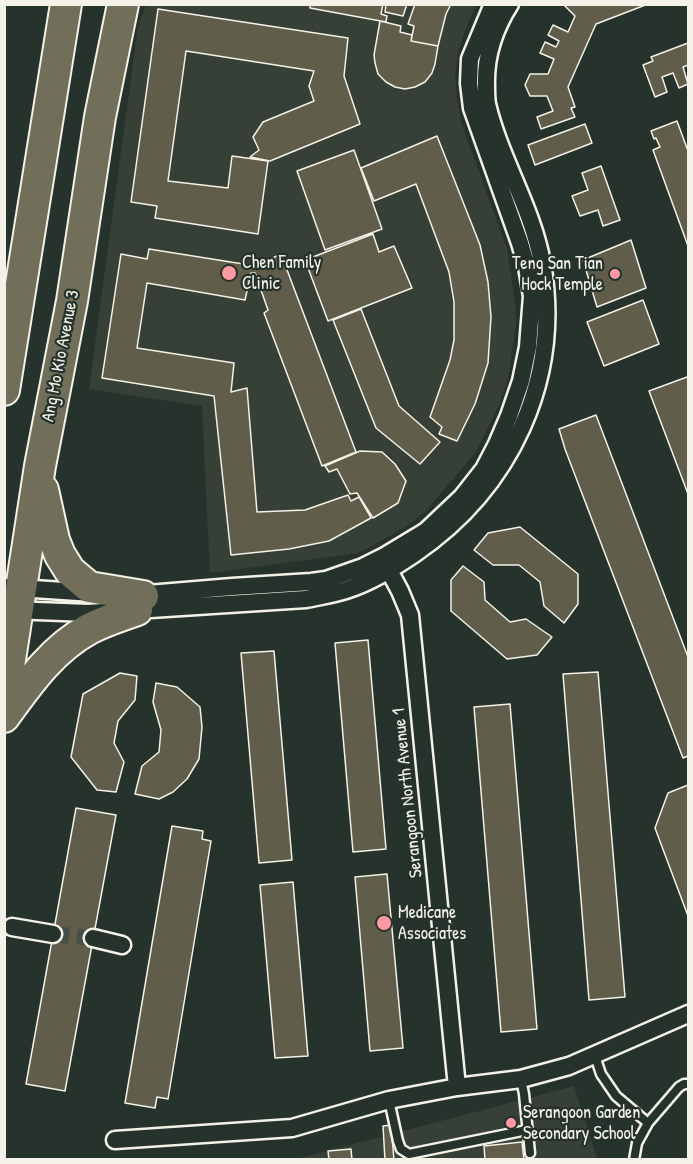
<!DOCTYPE html>
<html>
<head>
<meta charset="utf-8">
<style>
  body { margin:0 }
  #map { position:relative; width:693px; height:1164px; overflow:hidden; background:#26332d; font-family:"Patrick Hand",sans-serif }
  canvas { display:block }
  .frame { position:absolute; inset:0; border:6px solid #f4f1e8; pointer-events:none }
</style>
</head>
<body>
<div id="map">
<canvas width="693" height="1164"></canvas>
<div class="frame"></div>
</div>
<script>
const ctx = document.querySelector('canvas').getContext('2d');
ctx.lineJoin = 'round';
function fill(path, color) { ctx.fillStyle = color; ctx.fill(path, 'evenodd'); }
function stroke(path, color, width, dash) { ctx.strokeStyle = color; ctx.lineWidth = width; ctx.lineCap = dash ? 'butt' : 'round'; ctx.setLineDash(dash || []); ctx.stroke(path); }
function drawText(font, color, halo, rows, align = 'center') {
  ctx.font = font + ' "Patrick Hand",sans-serif'; ctx.lineWidth = 4.5; ctx.setLineDash([]); ctx.textBaseline = 'middle'; ctx.strokeStyle = halo; ctx.fillStyle = color; for (const [text, x, y, turn = 0] of rows) {
    ctx.save(); ctx.translate(x, y); ctx.rotate((+turn || 0) * Math.PI / 180); ctx.textAlign = isNaN(turn) ? turn : align; if (halo) ctx.strokeText(text, 0, 0); ctx.fillText(text, 0, 0); ctx.restore();
  }
}
fill(new Path2D(`
  M146,5H476L464,33L458,53L455,75L457,99L461,122L507,249L515,302L516,325L508,379L499,405L476,452L425,512L404,528L358,553L210,573L202,406L89,389L138,26Z
  M574,1086L597,1159L292,1160L297,1159Z`), '#374036');
const building = new Path2D(`
  M310,4H383L381,14L387,16L386,22L310,8Z
  M386,4H407L403,16L385,12Z
  M415,4H451L446,14L438,46L411,41L414,26L408,24Z
  M563,4H648L596,24L568,87L575,107L571,108L575,117L541,129L537,117L553,111L547,96H530L525,85L530,74H548L554,59L540,53L545,42L556,47L559,41L548,35L553,25L568,32L575,16Z
  M158,9L348,38L344,76L360,124L270,161L250,157L259,150L253,137L263,122L314,101L309,86L314,71L186,51L168,181L228,188L232,156L268,161L258,234L155,218L157,206L131,202Z
  M380,21L401,26L400,32L412,35L411,41L438,46L435,64L432,73L425,82L415,87L405,89L395,87L386,82L378,74L375,63L374,55Z
  M688,43V65L683,67L688,84L679,88L673,73L662,77L667,92L655,97L643,65L653,61L651,57Z
  M677,121L688,151V246L653,150L660,147L656,138L654,139L651,131Z
  M585,124L592,143L535,165L528,145Z
  M437,136L480,245L488,282L491,317L488,363L475,404L457,441L439,434L442,427L430,417L450,360L454,340V302L449,272L416,184L374,201L361,168Z
  M354,150L382,229L325,250L297,171Z
  M601,166L620,220L603,226L598,210L580,216L572,196L588,190L582,173Z
  M373,234L379,252L394,246L412,288L328,321L305,260Z
  M631,240L646,288L597,307L583,260Z
  M149,249L256,266L281,254L356,452L322,466L264,313L268,310L255,273H251L245,300L147,283L137,348L234,363L231,392L247,388L257,512L305,510L348,495L351,501L359,497L371,518L329,541L289,549L231,555L214,396L102,378L121,254L147,259Z
  M643,300L659,344L604,366L587,322Z
  M361,309L399,406L440,442L420,464L376,428L333,320Z
  M687,377L688,379V494L649,391Z
  M596,415L688,657V756L683,758L565,449L559,429Z
  M360,451L382,452L395,464L406,481L398,503L373,518L357,493L350,494L337,469L329,472L325,466Z
  M520,527L578,574V604L564,623L544,606L540,582L519,565H493L474,550L488,533Z
  M463,566L484,582L485,600L510,622L526,619L552,637L537,655L507,659L451,611V580Z
  M368,640L386,849L353,852L335,643Z
  M274,651L292,860L259,863L241,653Z
  M598,672L625,997L589,1000L563,674Z
  M120,673L137,676L135,700L118,721L114,743L124,762L116,792L97,790L71,757L83,694Z
  M156,683L177,687L200,707L202,727L199,759L187,779L173,792L159,799L135,794L142,766L159,752L161,730L153,702Z
  M510,704L537,1029L501,1032L474,707Z
  M688,785V916L655,828L668,793Z
  M76,808L116,815L65,1091L26,1084Z
  M172,826L203,831L202,839L211,841L168,1099L157,1097L155,1108L125,1103Z
  M387,874L403,1048L370,1051L355,877Z
  M293,882L308,1056L275,1058L260,885Z
  M391,1125L394,1160H385L383,1126Z
  M522,1142L524,1160H485L484,1146Z
  M351,1149L352,1160H329L328,1151Z`);
fill(building, '#605e4a');
stroke(building, '#f4f1e8', 1.5);
stroke(new Path2D(`
  M53,934L93,938`), '#455049', 16, [16, 8]);
const lane = new Path2D(`
  M595,1056L601,1074L616,1096L648,1123
  M521,1079L524,1094L530,1153
  M389,1100L398,1141L401,1149L409,1154L527,1130
  M634,1160L637,1143L648,1123L679,1087L684,1084H688`);
const street = new Path2D(`
  M384,561L400,591L410,615L457,1087
  M4,587L93,593
  M136,595L232,587L311,582L326,580L363,567L383,557L426,531L462,497L484,469L497,444L509,416L521,381L528,347L532,296L527,267L520,243L472,108L469,83L470,59L493,4
  M11,610L88,613L306,599C320,596 334,594 346,590C371,582 393,568 414,554C511,488 562,379 542,263C532,207 500,159 487,104C486,98 486,92 486,86C485,57 494,29 510,4
  M12,927L53,934
  M93,938L122,945
  M115,1140L292,1128L389,1100L457,1087L521,1079L569,1066L688,1014`);
const highway = new Path2D(`
  M4,390L66,4
  M43,490L54,540L60,555L70,571L89,587L143,596
  M4,708L7,679L40,466L72,301L100,117L123,4
  M4,717C28,684 52,649 89,629C104,621 121,616 137,610`);
stroke(lane, '#f4f1e8', 13);
stroke(street, '#f4f1e8', 21);
stroke(highway, '#f4f1e8', 34);
stroke(lane, '#26332d', 8);
stroke(street, '#26332d', 16);
stroke(highway, '#716e59', 30);
for (const [x, y, r, color] of [
  [229,273,8,"#ff9aa2"],
  [615,274,6,"#ff9aa2"],
  [384,923,8,"#ff9aa2"],
  [511,1123,6,"#ff9aa2"]
]) { const dot = new Path2D(); dot.arc(x, y, r, 0, 2 * Math.PI); ctx.fillStyle = color; ctx.fill(dot); stroke(dot, '#26332d', 2); }
drawText('18px', '#f4f1e8', '#26332d', [
  ["Chen Family",242,263],
  ["Clinic",242,284],
  ["Teng San Tian",603,264,"right"],
  ["Hock Temple",603,285,"right"],
  ["Medicane",398,913],
  ["Associates",398,934],
  ["Serangoon Garden",523,1113],
  ["Secondary School",523,1134]
], 'left');
drawText('18px', '#f4f1e8', '#26332d', [
  ["Ang Mo Kio Avenue 3",61,356,-79],
  ["Serangoon North Avenue 1",408,793,-96]
]);
</script>
</body>
</html>
